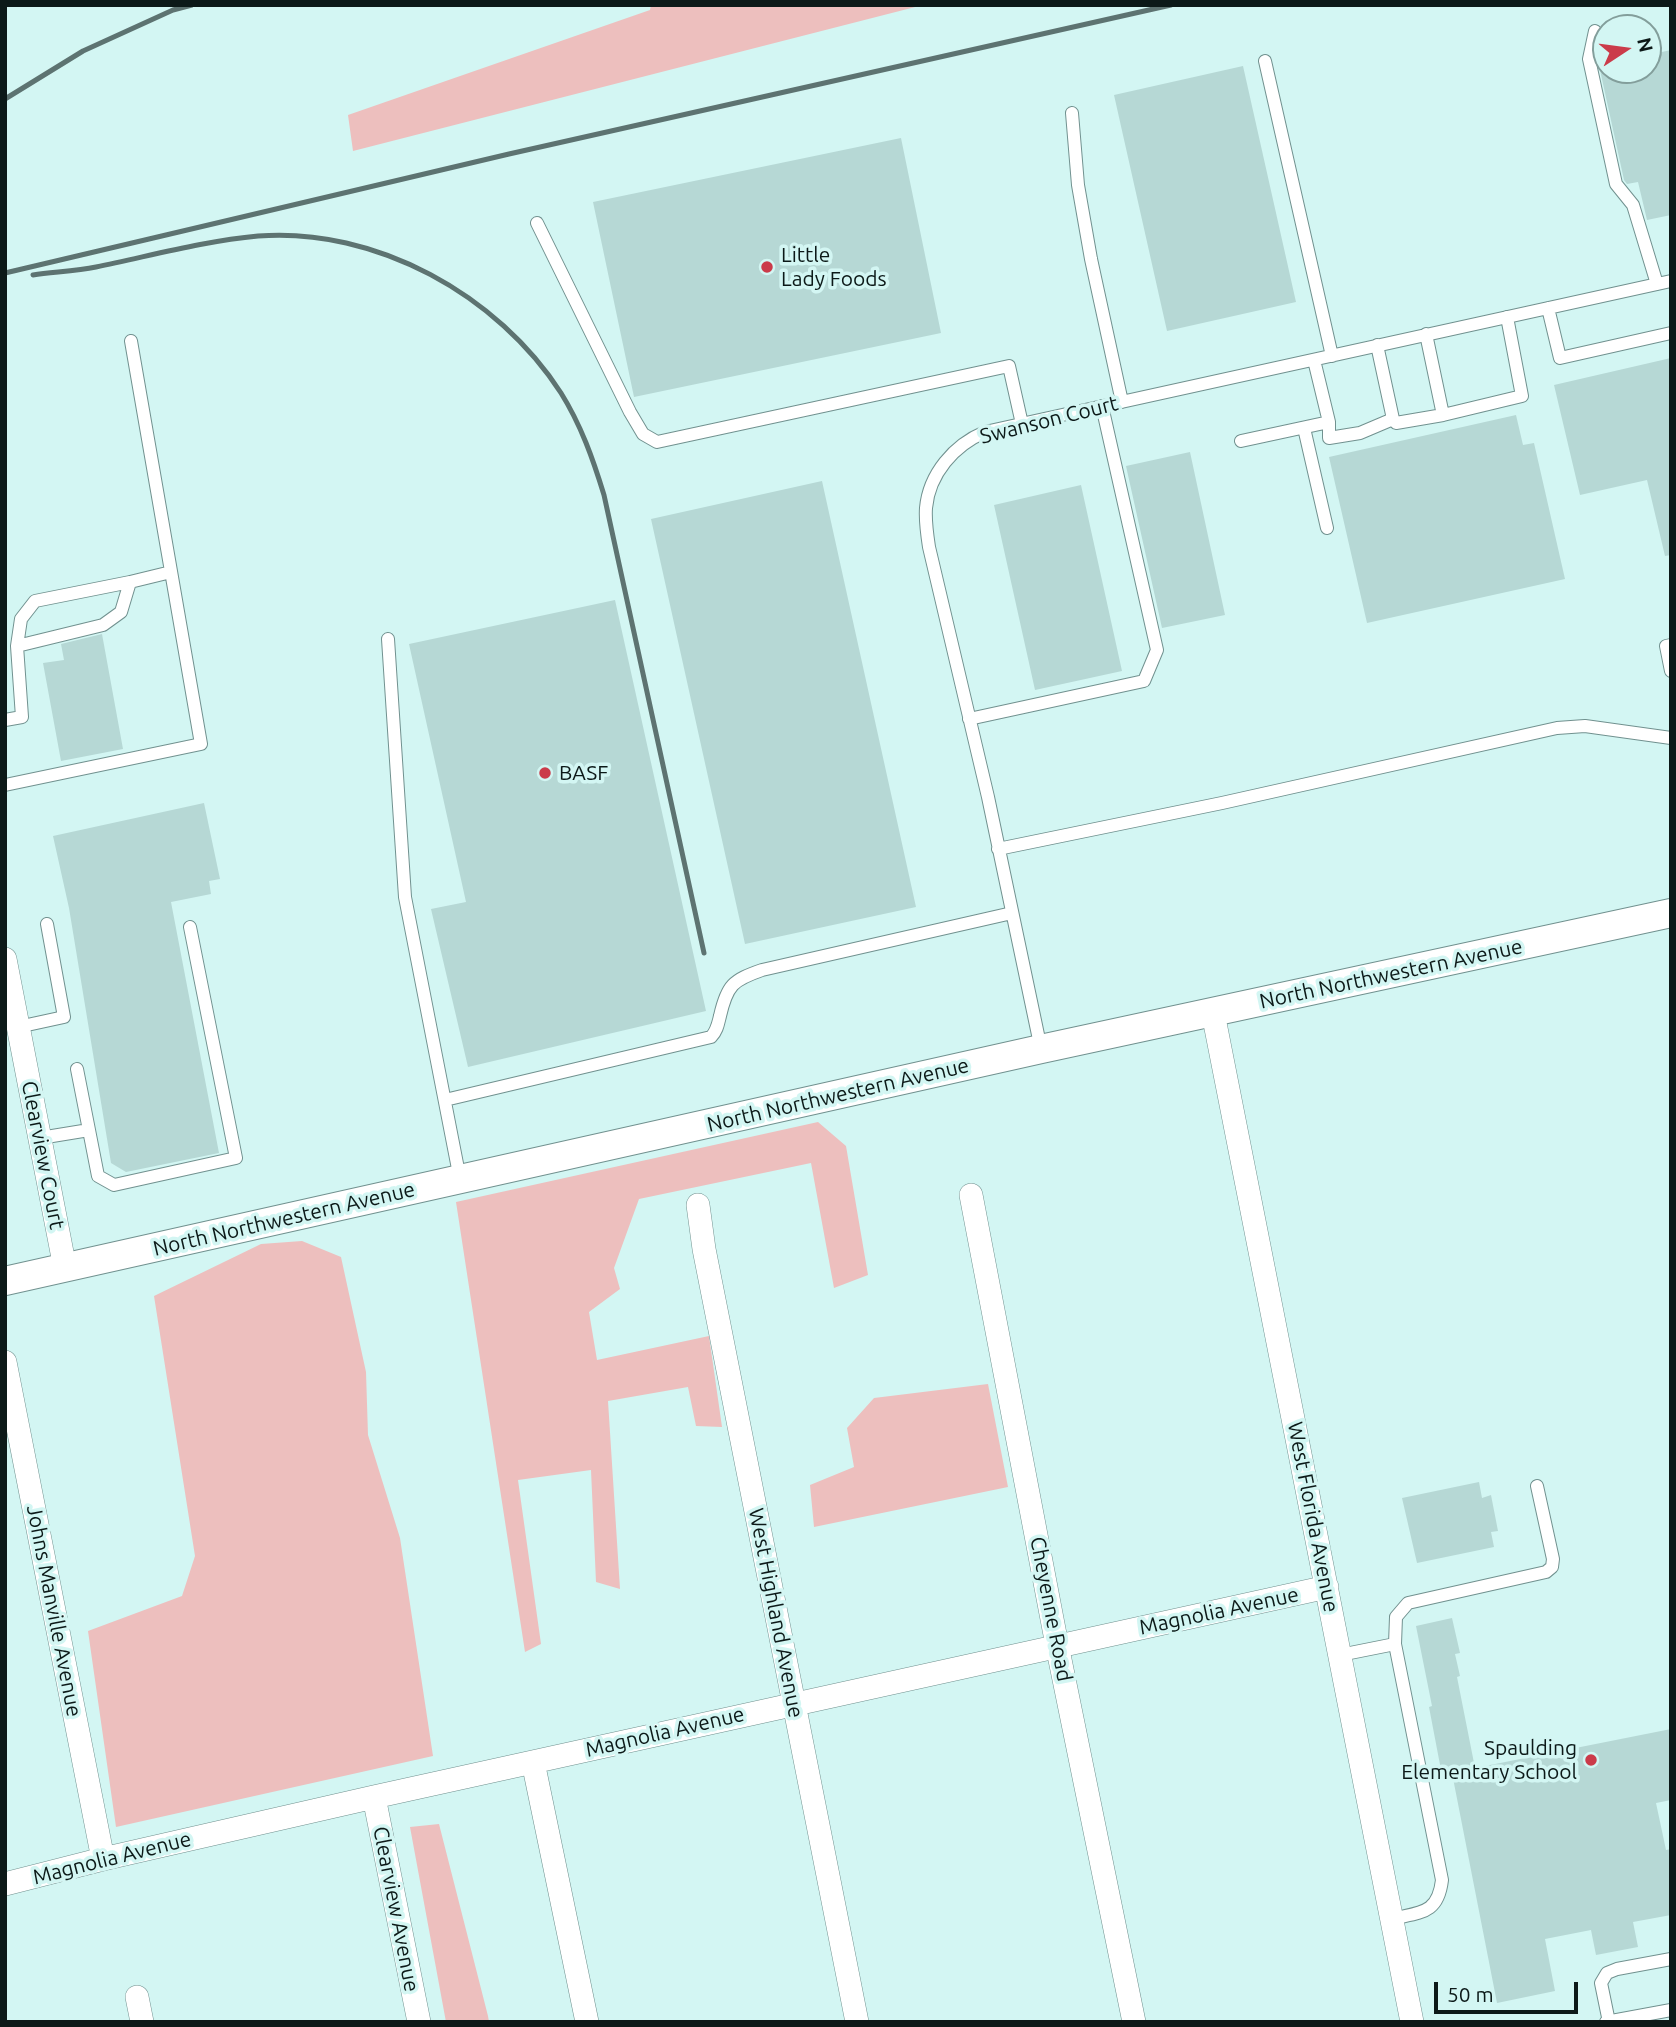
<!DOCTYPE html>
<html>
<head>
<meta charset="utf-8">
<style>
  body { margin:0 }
  #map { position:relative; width:1676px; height:2027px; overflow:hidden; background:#d3f6f3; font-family:Ubuntu,sans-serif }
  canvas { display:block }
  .frame { position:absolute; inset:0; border:7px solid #0c1918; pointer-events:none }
  .north { position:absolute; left:1592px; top:14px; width:70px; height:70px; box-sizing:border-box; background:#d3f6f3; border:2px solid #839e9b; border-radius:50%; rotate:77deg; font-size:19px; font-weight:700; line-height:28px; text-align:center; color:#0c1918 }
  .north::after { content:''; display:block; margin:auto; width:24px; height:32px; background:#cb3b4a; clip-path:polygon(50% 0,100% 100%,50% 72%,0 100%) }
  .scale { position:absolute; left:1434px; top:1982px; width:144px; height:32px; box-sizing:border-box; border:4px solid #0c1918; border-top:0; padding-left:9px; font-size:21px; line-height:24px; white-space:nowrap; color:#0c1918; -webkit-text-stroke:5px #d3f6f3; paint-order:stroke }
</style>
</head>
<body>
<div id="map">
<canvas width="1676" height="2027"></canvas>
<div class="frame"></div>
<div class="north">N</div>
<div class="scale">50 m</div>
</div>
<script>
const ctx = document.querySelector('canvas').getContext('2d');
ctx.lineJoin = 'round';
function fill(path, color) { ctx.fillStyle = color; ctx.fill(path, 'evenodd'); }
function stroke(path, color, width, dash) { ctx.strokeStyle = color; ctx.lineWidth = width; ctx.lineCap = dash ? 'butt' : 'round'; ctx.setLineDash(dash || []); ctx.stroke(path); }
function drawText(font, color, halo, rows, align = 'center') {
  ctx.font = font + ' Ubuntu,sans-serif'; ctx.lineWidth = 7; ctx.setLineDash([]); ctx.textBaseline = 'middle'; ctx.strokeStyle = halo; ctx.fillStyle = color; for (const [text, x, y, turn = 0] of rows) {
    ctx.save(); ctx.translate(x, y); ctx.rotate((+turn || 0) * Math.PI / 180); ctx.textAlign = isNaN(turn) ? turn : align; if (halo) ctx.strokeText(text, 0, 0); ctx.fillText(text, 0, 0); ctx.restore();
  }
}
fill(new Path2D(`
  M651,5H923L353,151L348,115L650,10Z
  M818,1122L846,1146L868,1275L834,1288L811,1163L639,1199L614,1268L620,1289L589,1312L597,1360L709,1336L722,1427L696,1426L688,1387L608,1401L620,1589L596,1582L591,1470L518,1480L541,1644L525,1652L456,1202Z
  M302,1241L341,1257L366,1372L368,1435L400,1538L433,1756L116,1827L88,1631L182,1596L195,1556L154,1296L261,1244Z
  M988,1384L1008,1487L814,1527L810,1485L854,1467L847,1428L874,1398Z
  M439,1824L488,2016L489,2022H446L410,1827Z`), '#edbfbe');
fill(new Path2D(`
  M1671,50V215L1647,220L1638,182L1627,184L1624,180L1600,70H1648V55Z
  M1243,66L1296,302L1167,331L1114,95Z
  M901,138L941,333L634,397L593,202Z
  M1671,358V555L1665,556L1647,480L1580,495L1554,385Z
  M1516,415L1523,445L1534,443L1565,579L1367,623L1329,457Z
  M1190,452L1225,615L1162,628L1126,466Z
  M822,481L916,907L745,944L651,519Z
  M1081,485L1122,671L1035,690L994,505Z
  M615,600L706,1011L468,1067L431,909L466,902L409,644Z
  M102,634L123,749L61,761L43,663L64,660L61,644Z
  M204,803L220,879L209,881L211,894L171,902L219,1153L126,1172L111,1163L69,908L53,836Z
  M1479,1482L1482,1498L1491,1495L1498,1531L1491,1532L1494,1547L1417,1563L1402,1498Z
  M1452,1618L1460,1653L1455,1654L1460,1676L1457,1677L1475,1768L1671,1729V1800L1656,1803L1666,1850L1671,1849V1915L1633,1922L1638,1947L1596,1955L1591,1930L1545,1939L1555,1991L1497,2003L1451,1768L1441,1770L1429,1707L1432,1706L1416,1626Z`), '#b6d8d5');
const service = new Path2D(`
  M1595,31L1589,59L1616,184L1633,205L1657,284
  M1265,61L1332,356
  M1072,113L1078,185L1091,259L1122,402
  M537,223L630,412L643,434L657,442L1009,366L1022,424
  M1548,308L1560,358L1671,333
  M1443,415L1522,396L1507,317
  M1393,419L1396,423L1443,415L1426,334
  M1329,422V438L1360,433L1393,419L1377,345
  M1304,428L1327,528
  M1241,441L1329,422L1314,360
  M388,639L405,897L460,1179
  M1671,645L1666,646L1671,671
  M17,646L103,625L121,612L130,582
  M969,719L1144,681L1157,650L1102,406
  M5,720L22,717L17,646L21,619L35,601L130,582L171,572
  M5,785L201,744L131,341
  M998,849L1222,803L1557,728L1585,726L1671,738
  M18,1027L64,1017L47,924
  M1041,1049L988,797L929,547C927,534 925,521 926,508C929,474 954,445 985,432L1671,281
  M77,1069L89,1130
  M445,1100L711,1037C717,1031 718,1024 720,1016C727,985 733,980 762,970L1012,913
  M40,1138L89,1130L98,1176L114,1185L236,1158L190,927
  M1395,1644L1396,1617L1408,1603L1546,1572L1552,1567L1553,1559L1537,1486
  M1340,1655L1395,1644L1442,1880C1438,1914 1421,1912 1392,1919
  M1606,2022L1671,2010
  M1609,2022L1601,1983L1607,1973L1617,1969L1671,1959`);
const minor = new Path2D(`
  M5,959L65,1268
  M1213,1013L1412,2022
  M971,1195L1057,1645L1134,2022
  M698,1205L704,1249L857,2022
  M5,1362L103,1859
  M533,1762L587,2022
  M374,1797L419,2022
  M5,1884L103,1859L374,1797L1327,1587
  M137,1997L142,2022`);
const tertiary = new Path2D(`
  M5,1281L1041,1049L1671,913`);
stroke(service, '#71918f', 14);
stroke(minor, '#71918f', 24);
stroke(tertiary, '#71918f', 30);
stroke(service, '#fff', 12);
stroke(minor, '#fff', 23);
stroke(tertiary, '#fff', 28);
stroke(new Path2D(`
  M5,99L83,51L173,10L192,5
  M5,273L509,154L1171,5
  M33,275C54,272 76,271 96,267C150,256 204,241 258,236C376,227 498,295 561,393C581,425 593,459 604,495L704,953`), '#5d7371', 5);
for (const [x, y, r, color] of [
  [767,267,7,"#cb3b4a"],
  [545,773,7,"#cb3b4a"],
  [1591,1760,7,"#cb3b4a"]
]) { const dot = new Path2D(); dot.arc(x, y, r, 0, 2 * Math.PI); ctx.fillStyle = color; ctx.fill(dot); stroke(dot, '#d3f6f3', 2.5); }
drawText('21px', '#0c1918', '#d3f6f3', [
  ["Little",781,255],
  ["Lady Foods",781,279],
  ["BASF",559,773],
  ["Spaulding",1577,1748,"right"],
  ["Elementary School",1577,1772,"right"]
], 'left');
drawText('21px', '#0c1918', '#d3f6f3', [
  ["Swanson Court",1049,420,-14],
  ["North Northwestern Avenue",1391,974,-12],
  ["North Northwestern Avenue",838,1095,-13],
  ["Clearview Court",43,1155,79],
  ["North Northwestern Avenue",284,1219,-13],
  ["West Florida Avenue",1313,1517,79],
  ["Cheyenne Road",1051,1609,79],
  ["Johns Manville Avenue",54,1611,79],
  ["Magnolia Avenue",1219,1611,-12],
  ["West Highland Avenue",776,1613,79],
  ["Magnolia Avenue",665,1732,-13],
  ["Magnolia Avenue",112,1858,-14],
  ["Clearview Avenue",396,1909,79]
]);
</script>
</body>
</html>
